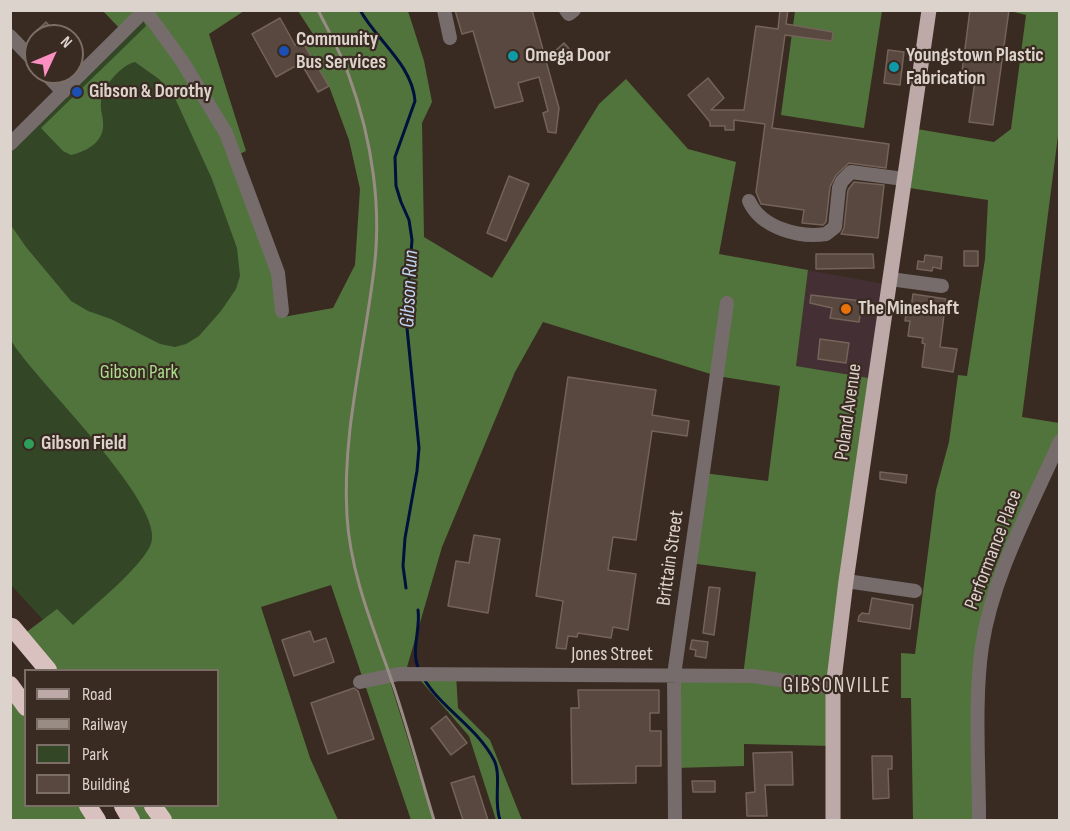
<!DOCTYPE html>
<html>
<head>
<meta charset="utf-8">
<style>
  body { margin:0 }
  #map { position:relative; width:1070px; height:831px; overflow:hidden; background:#3a2b22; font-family:"Sofia Sans Condensed",sans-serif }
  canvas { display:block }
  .frame { position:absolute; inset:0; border:12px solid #ddd3cd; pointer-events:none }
  .legend { position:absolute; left:24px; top:669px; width:195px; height:138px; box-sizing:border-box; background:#3a2b22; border:2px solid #7b6e66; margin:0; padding:8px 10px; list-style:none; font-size:18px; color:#ddd3cd }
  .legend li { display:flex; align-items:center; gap:12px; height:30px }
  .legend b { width:30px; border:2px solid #7b6e66 }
  .north { position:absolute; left:24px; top:24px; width:60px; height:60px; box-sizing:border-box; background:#3a2b22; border:2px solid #7b6e66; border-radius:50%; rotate:46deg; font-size:16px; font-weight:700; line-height:24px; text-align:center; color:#ddd3cd }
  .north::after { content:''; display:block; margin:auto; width:21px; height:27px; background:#fc8fc1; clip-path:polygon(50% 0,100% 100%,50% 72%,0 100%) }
</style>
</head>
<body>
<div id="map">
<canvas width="1070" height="831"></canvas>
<div class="frame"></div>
<ul class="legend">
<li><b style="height:8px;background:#bda9a8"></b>Road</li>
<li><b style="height:8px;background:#988c84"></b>Railway</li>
<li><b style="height:16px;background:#334727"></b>Park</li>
<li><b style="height:16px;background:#58483f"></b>Building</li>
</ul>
<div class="north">N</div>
</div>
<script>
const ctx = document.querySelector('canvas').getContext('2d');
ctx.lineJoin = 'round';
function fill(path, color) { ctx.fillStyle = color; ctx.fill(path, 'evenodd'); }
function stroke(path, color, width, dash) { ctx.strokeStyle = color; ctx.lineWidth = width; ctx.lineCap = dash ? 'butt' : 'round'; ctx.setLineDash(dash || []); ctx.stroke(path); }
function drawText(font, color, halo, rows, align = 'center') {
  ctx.font = font + ' "Sofia Sans Condensed",sans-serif'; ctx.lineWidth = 4.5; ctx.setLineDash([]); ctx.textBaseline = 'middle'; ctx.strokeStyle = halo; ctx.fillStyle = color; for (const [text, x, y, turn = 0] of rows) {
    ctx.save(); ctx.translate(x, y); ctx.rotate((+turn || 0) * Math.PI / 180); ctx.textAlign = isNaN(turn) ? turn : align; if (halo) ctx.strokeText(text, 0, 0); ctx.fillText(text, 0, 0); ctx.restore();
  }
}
fill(new Path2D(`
  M808,270L889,285L875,379L796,366Z`), '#443034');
fill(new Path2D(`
  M139,16L195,98L262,289L252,469L70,649L11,585V144Z`), '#334727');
fill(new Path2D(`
  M103,11H244L209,34L246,151L235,156L278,273L283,317L333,308L355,265L360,189L349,140L329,86L313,61L303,67L301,63L311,57L302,41L313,34L298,11H408L424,61L432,102L422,123L424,237L492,278L599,104L626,79L688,149L736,162L719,254L808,270L796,366L875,379L833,746L744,744V766L675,768L674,675L743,676L756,572L690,563L703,473L768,481L780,386L717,376L543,322L515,372L442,547L405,674L388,675L433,820H411L331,585L261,607L310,758L338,820H131L123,806H218V670H48L20,637L57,609L73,625C92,607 142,567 151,544C167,505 34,379 12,342C8,334 11,240 10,224L26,247L71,301L88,311L111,319L160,344L175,347L186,344L199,336L221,311L236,289L240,276L237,248L212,179L174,96L159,79L135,62C121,65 101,88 101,103C100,109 103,116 103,122C105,141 88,151 71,155L63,151L41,128L146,26L140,16L123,32Z
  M795,11H882L864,128L781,115Z
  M1014,11H1059V128L1022,417L1059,423V441L987,621L979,820H913L911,698H901V653L915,654L936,490L949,442L958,375L967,376L985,259L988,200L903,187L911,128L994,142L1011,129L1026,15L1014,12Z
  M415,674H456L458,708L490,740L522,820H496L469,736Z
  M10,685L25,707L26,806H88L97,820H11Z`), '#51743c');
stroke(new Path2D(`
  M360,10C377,41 412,64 415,101L395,157L396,186L401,202L409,220L412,240L406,318L419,448L417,471L405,538L403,566L406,588
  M418,610C421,630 410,650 419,670
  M424,679C443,710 477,727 494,760C502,776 493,801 500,820`), '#00113e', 3);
const building = new Path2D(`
  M455,10H532L559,108L556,133L548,132L543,113L548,111L539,77L518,83L523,101L495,108L473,31L462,34Z
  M780,10H788L786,24L833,32L832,41L785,35L772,128L889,144L886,168L849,163L836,175L830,187L826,222L823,225L802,223L804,210L761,204L756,192L765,124L734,120V130H725V126H710V122L688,95L708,78L724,98L711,110H744L756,26L778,29Z
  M970,10H1009L993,125L969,122L975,81L961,79Z
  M280,18L295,45L302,41L329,86L318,92L301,63L276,77L252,34Z
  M46,22L58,36H31Z
  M564,43L574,54L564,63L554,52Z
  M888,50L904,52L900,85L884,83Z
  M509,176L529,184L506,241L487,233Z
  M854,182L884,185L878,238L841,234L844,228L848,190Z
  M964,251H978V266H964Z
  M816,254H873L874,268L816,269Z
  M925,255L942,257L941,269L933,267L932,271L917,269L918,261L924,262Z
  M913,294L946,299L940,347L957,349L953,372L922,367L925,344L922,343L923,338L908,336L910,321H905L907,307L911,308Z
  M811,295L862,301L859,322L830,318L832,308L810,303Z
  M820,339L849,343L846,363L818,359Z
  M568,377L656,390L652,415L689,421L687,436L652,431L636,540L613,537L608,570L636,574L628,630L613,627L611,638L578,633L577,637L568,636L566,649L556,648L563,601L536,596Z
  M880,472L907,475L906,483L880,479Z
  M474,535L500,539L488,613L448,606L456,561L469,563Z
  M709,587L720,588L714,635L703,633Z
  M872,598L913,605L910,629L858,621L859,616L862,613L869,614Z
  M310,631L314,642L326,638L334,662L294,676L282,640Z
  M692,640L708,642L706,658L695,656L696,650L690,649Z
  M354,688L358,691L374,739L328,754L311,703Z
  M578,690H659V713H650V731H661V766H636V783L572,784L571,708H579Z
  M446,716L467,743L451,755L431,728Z
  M792,752L793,785H765L767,816H747L746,793L755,792L753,753Z
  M872,756H892V769H888L889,798L873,799Z
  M474,776L488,820H463L451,783Z
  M692,781H715V792H693Z`);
fill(building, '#58483f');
stroke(building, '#746359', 1.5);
stroke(new Path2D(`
  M444,10L450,38
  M566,10L569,14L574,10
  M10,36L36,63
  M44,72L63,92
  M10,144L145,10L182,61L226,133L278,273L282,311
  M749,201C761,228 799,238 826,234L835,227L839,188L842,181L851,172L904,179
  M890,279L942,286
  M846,581L915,591
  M360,682L399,674L753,676L833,688
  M675,820L674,675L727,303
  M979,820C979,766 974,700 982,646C993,574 1031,507 1060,441`), '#766c6c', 14);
stroke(new Path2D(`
  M833,820V688L846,581L929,10`), '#bda9a8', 15);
stroke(new Path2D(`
  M12,627L48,670
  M10,685L26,707
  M88,806L97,820
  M123,806L131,820
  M153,806L163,820`), '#d9c1c0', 18);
stroke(new Path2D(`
  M318,10C329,32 341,53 349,76C372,139 383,210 373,277C363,356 342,435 347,516C350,570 371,622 389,673C406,721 419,771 434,820`), '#988c84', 3);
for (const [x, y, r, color] of [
  [284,51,6,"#1a4fb4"],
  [513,56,6,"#0f9aa8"],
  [894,67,6,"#0f9aa8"],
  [77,92,6,"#1a4fb4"],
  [846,309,6,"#e8710a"],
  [29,444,6,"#2e9e5b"]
]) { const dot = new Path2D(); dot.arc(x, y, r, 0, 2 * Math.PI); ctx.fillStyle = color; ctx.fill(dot); stroke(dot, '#3a2b22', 2); }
drawText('bold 20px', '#ddd3cd', '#3a2b22', [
  ["Community",296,40],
  ["Bus Services",296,63],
  ["Omega Door",525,56],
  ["Youngstown Plastic",906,56],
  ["Fabrication",906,79],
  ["Gibson & Dorothy",89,92],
  ["The Mineshaft",858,309],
  ["Gibson Field",41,444]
], 'left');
drawText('20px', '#aade8d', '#3a2b22', [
  ["Gibson Park",139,373]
]);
drawText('20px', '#ddd3cd', '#3a2b22', [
  ["Poland Avenue",849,412,-82],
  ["Performance Place",994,550,-69],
  ["Brittain Street",671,558,-82],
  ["Jones Street",612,655]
]);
drawText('italic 21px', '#c1d5f4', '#3a2b22', [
  ["Gibson Run",410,289,-87]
]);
ctx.letterSpacing = '1.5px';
drawText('21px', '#ddd3cd', '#3a2b22', [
  ["GIBSONVILLE",837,687]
]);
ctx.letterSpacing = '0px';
</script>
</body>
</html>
